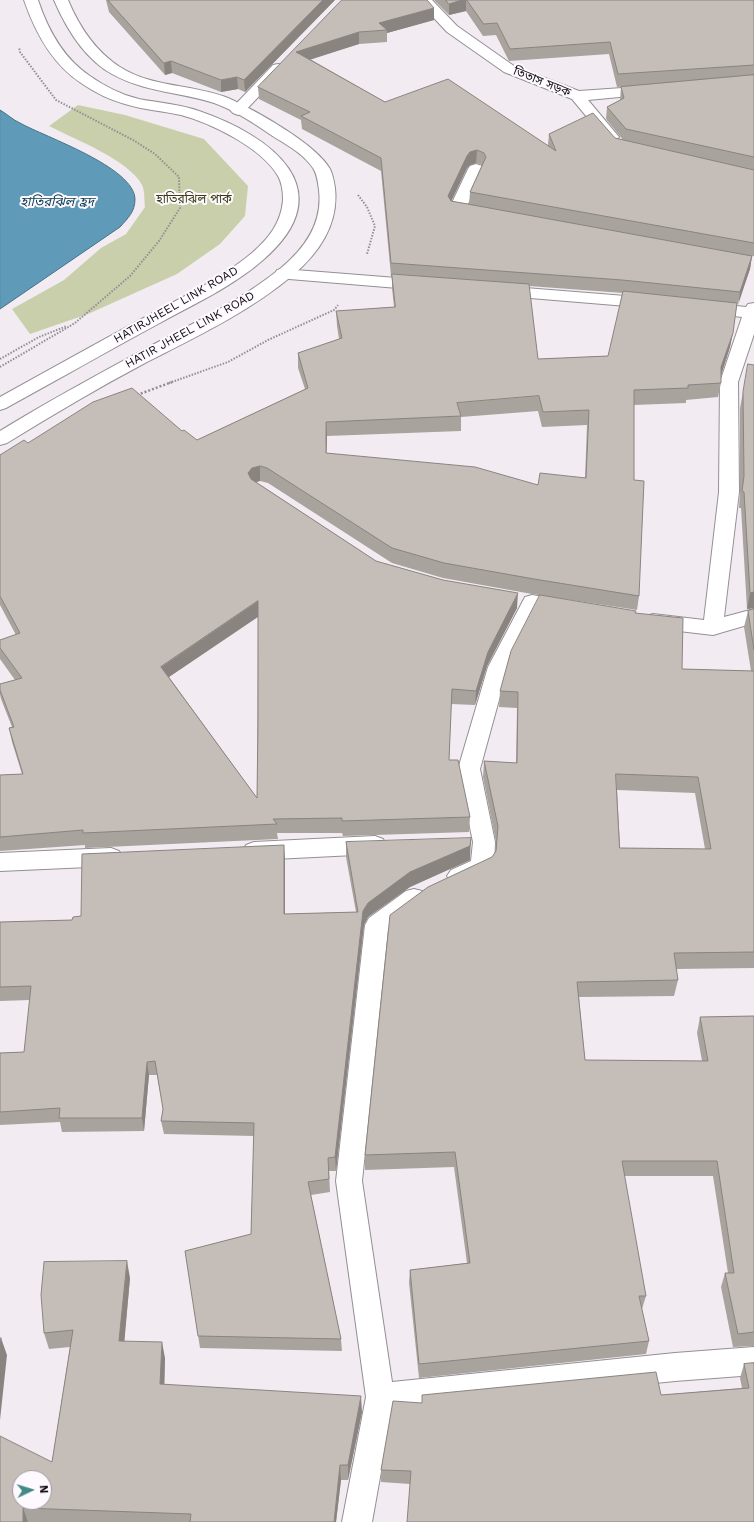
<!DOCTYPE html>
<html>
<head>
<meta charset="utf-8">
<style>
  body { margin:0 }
  #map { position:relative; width:754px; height:1522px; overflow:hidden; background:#f2ecf2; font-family:"Work Sans",sans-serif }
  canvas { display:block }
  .north { position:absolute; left:12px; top:1470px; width:40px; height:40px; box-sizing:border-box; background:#fef9ff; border:1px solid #9e9a9f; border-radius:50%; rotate:86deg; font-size:11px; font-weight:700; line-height:16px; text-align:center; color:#0e0c0e }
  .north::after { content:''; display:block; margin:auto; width:14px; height:18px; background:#428986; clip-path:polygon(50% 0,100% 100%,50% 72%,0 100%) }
</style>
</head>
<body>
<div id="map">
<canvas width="754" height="1522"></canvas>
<div class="north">N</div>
</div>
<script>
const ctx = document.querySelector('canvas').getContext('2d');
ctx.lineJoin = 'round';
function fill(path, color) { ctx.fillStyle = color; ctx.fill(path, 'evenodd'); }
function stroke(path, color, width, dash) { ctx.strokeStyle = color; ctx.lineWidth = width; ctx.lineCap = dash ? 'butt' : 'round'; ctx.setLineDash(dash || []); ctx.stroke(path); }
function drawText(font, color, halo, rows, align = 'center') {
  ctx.font = font + ' "Work Sans","Noto Sans Bengali",sans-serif'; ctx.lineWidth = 4; ctx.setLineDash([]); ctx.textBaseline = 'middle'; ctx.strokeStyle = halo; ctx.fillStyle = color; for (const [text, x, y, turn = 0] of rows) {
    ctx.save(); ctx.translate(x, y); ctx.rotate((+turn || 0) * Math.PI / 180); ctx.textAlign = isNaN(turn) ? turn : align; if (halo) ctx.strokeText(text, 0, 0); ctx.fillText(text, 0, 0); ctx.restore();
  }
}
fill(new Path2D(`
  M78,105L125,115L204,139L248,186L245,216L220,244L177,274L88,314L30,334L12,309L64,280L101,248L126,234L145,207C144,200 145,191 142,185C129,160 74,139 49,126Z`), '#cacfab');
const water = new Path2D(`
  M0,110C7,114 13,120 20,123C45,137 134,167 135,199C135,212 128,218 120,227L0,309Z`);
fill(water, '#5f9bb8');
stroke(water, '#477085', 1);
const minor = new Path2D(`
  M417,0H432L457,26L514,66L579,91L651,86L656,87L658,90L656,93L651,94L588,100L619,137L616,140L611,142L606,140L572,99L504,72L447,32Z
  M278,64L283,65L285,68L283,71L243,113L238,115L233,113L230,110L233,107L273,65Z
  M476,164L482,166L484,169L467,206L486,210L488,213L486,216L480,218L451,212L449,209L468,169L470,166Z
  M283,269L422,280L428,281L430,285L428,289L422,290L277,278L275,274L277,270Z
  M500,286L651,298L657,299L660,303L657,307L651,308L494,295L492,291L494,287Z
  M707,303L746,307L748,304L754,303V334L738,382L739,492L724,617L754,609V623L713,635L653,628L646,626L643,621L646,616L653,614L704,620L719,492L720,382L742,317L701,312L698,308L701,304Z
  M532,595L573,602L576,607L573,612L566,614L538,610L508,667L480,769L495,842L494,866L490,872L459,885L451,882L447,876L451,870L471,861L473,842L458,769L488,667L525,597Z
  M375,836L383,839L386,845L383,851L375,854L254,860L246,857L243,851L246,845L254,842Z
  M111,848L119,851L123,857L119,863L111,866L0,871V853Z
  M414,889L422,891L426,898L422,905L388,930L362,1181L392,1382L675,1353L754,1347V1375L675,1381L392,1410L372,1522H342L366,1397L336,1181L365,925L369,918L406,891Z`);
const major = new Path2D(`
  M24,0H38C48,30 63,58 90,76C104,86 122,95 139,99C159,103 180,104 199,111C272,136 344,190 263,260C232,287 194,304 158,324C108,351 57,380 6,408L0,410V397C50,369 99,342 149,315C184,296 221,279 252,253C269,238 281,223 283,200C283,192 282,183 278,176C262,148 211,123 181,115C163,111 144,110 125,104C110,100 94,92 81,83C52,64 35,32 24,0Z
  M54,0H68C79,26 95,51 120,67C153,88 193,84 228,98C255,110 316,144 330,169C333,175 334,182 335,188C339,224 319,253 293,275C249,312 196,337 145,363C98,388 52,415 7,443L0,445V431C52,399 106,370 160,341C202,319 244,298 281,268C305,248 323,223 319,190C318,182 317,174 313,168C303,153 285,144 271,135C254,123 234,110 214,103C180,92 144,92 112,74C85,59 66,28 54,0Z`);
stroke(minor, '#948f95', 2);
stroke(major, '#948f95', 2);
stroke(new Path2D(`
  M358,195L367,207L375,226L367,254
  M0,359L39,337L67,326
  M0,367L75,323L130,276L159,241L180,208L179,177L155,154L133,140L56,100L20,52L19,47
  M169,383L228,362L268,340L334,310L338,305`), '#928e92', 2, [1.5, 1.5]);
stroke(new Path2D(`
  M137,395L172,382`), '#928e92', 2.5, [2, 2]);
fill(minor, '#fff');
fill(major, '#fff');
fill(new Path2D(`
  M106,0H335L245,92L238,89L221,92L172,73L165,75L109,12Z
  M342,0L434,20L387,33V42L359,44L310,59L385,102L548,145L549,134L615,138L623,140L606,119L607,107L620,100L621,87L646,85L617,87L609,54L509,61L496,35L483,36L466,11L449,15L434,0H754V256H752L750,269L737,305L730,347L721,375V383L718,397L686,400V403L634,405V480L639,596L637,610L532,594L443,578L392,563L268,483L260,481L256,482L376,561L517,608L487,666L475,705L451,704L449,760L470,817L469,832L343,836L342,833H277L278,839L85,848V845L0,851V775L22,774L12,742L9,728L12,727L1,699L0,694V684L15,680L0,659V640L16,635L0,605V455L28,443L182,431L197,440L305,389L298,368V353L339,339L337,326L336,311L394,307L392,288V276H391L381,171L302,129L301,120L259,99L258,87ZM476,163L482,165L470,192L469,204L451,201L467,168L470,165ZM529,286L623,293L608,356L538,359ZM538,411L542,427L587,425L585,478L538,485L326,453L327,436L461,431V417ZM258,617L257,798L169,677Z
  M754,365V608L747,609L741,508H739L740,492V408L743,392Z
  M754,609V968L676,969L678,980L674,996L579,997L585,1060L702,1061L697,1033L700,1017L754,1016V1346L733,1347L721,1287L725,1273H728L713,1176H624L646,1296L642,1309L649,1341L646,1354L419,1378L409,1283L410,1270L467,1263L454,1167L365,1170V1155L492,857L496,852V842L483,777L484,761L516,763L517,708L499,707L500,691L636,613L682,669L751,671L744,627L748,611ZM617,790L695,793L705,849L620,848Z
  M346,842L470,853V860L410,887L368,917L364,925L336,1171H329L330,1192L311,1195L341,1339L342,1351L200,1348L185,1251L251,1234L254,1136L164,1134L161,1121L163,1109L157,1075H149L144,1131L62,1132L60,1122L0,1125V1053L24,1052L30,1000L0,1001V922L72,920L81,916L285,859V914L356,912L346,857Z
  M130,1278L124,1341L165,1358L164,1384L362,1412L348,1480H341L336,1522H0L52,1462L70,1347L49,1349L44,1333Z
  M754,1363V1522L410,1484L381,1482V1470L422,1403V1395H661L742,1388L740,1378L744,1364Z`), '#a9a39e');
fill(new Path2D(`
  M323,0H335L245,92L244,80Z
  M462,0H466V11L449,15V4Z
  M434,8V20L387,33V30L379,23Z
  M359,32V44L297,64L296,52Z
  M171,61L172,73L165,75L164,63Z
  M237,77L238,89L221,92V80Z
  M477,150L476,163L470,165L467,168L448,208V196L467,156L470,152Z
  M752,256L750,269L738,305L740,292Z
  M733,333L730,347L719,382L721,367Z
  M326,422L327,436L326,468Z
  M260,466V481L253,483L248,473L252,468Z
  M754,592V608L747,609L750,593Z
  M518,593L517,608L487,666L475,705L476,691L488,652Z
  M258,601L259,616L163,681L161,667Z
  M471,838L470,860L410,887L368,917L364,925L336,1171L335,1157L363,911L368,903L410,872Z
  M284,845L285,859V928L284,914Z
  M147,1062L149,1075L144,1131L142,1118Z
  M127,1261L130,1278L123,1357L119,1341Z
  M1,1338L7,1355L0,1420V1350Z
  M162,1342L165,1358L164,1400L160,1384Z
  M361,1396L362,1412L348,1480V1465Z
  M340,1465L341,1480L336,1522H334Z
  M23,1508L28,1522H23Z`), '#8a8481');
const building = new Path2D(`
  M108,0H323L244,80L237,77L221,80L171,61L164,63Z
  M342,0H427L434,8L379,23L387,30L359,32L296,52L385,102L448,79L556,151L549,134L593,113L615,138L754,170V243L470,192L486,157L484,153L477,150L470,152L467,156L448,196L451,201L752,256L740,292L622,280L391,263L381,158L301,116L310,112L258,87Z
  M446,0H462L449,4Z
  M467,0H754V65L618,74L610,42L510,49L497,23L484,24Z
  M754,75V157L626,129L607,107L624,98L621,87Z
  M392,274L529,284L538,359L608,356L623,291L737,303L733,333L721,367V383L688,385V388L634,390V480L644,481L639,596L534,579L444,563L392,548L267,468L260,466L252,468L248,473L251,479L376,561L443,580L518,593L488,652L476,691L452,689L449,760H458L470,817L342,821V818L273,819L277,824L83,833V830L0,837V775L23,774L9,728L14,727L0,690V684L22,678L0,648V640L20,633L0,596V455L24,440L28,443L93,402L132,388L182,431L184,430L197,440L308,388L298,353L342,338L336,311L395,307ZM539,396L543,412L589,410L586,478L540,473L538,485L475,467L326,453V422L461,416L457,403ZM258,601V721L257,798L161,667Z
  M748,364L754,365V592L750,593L744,492L742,491L744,476L743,392Z
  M540,595L636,611L635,613L683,618L682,669L754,671V952L674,953L678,980L577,982L585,1060L708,1061L700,1017L754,1016V1332L738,1334L725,1273H734L717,1161H622L646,1296H639L649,1341L419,1364L410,1270L470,1263L455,1152L365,1155L390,915L428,887L492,857L496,851L498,826L484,761L517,763L518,692L500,691L511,651ZM616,774L698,777L711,849L620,848Z
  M754,609V650L748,611Z
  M471,838L470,846L410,872L368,903L363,911L335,1157L328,1158L329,1179L308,1182L341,1339L198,1336L185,1251L251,1234L254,1123L161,1121L163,1109L155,1061L147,1062L142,1118H59L60,1108L0,1112V1053L24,1052L31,986L0,987V922L72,920L73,917L81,916L82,854L284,845V914L358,912L346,842Z
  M127,1261L119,1341L162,1342L160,1384L361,1396L348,1465H340L334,1522H190L191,1514L23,1508V1522H0V1436L52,1462L73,1330L44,1333L41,1295L44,1262ZM20,1478H44V1502H20Z
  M1,1338L0,1350V1339Z
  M754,1363V1522H407L411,1471L381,1470L393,1401L422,1403V1395L656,1372L661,1395L749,1388L744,1364Z`);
fill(building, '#c5bdb8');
stroke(building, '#8a8481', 1);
drawText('12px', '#0e0c0e', '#fef9ff', [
  ["তিতাস সড়ক",542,82,22],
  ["HATIRJHEEL LINK ROAD",176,305,-30],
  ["HATIR JHEEL LINK ROAD",190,330,-29]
]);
drawText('12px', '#393c11', '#fef9ff', [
  ["হাতিরঝিল পার্ক",194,199]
]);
drawText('italic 13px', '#0e4156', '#fef9ff', [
  ["হাতিরঝিল হ্রদ",57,202]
]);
</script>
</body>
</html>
